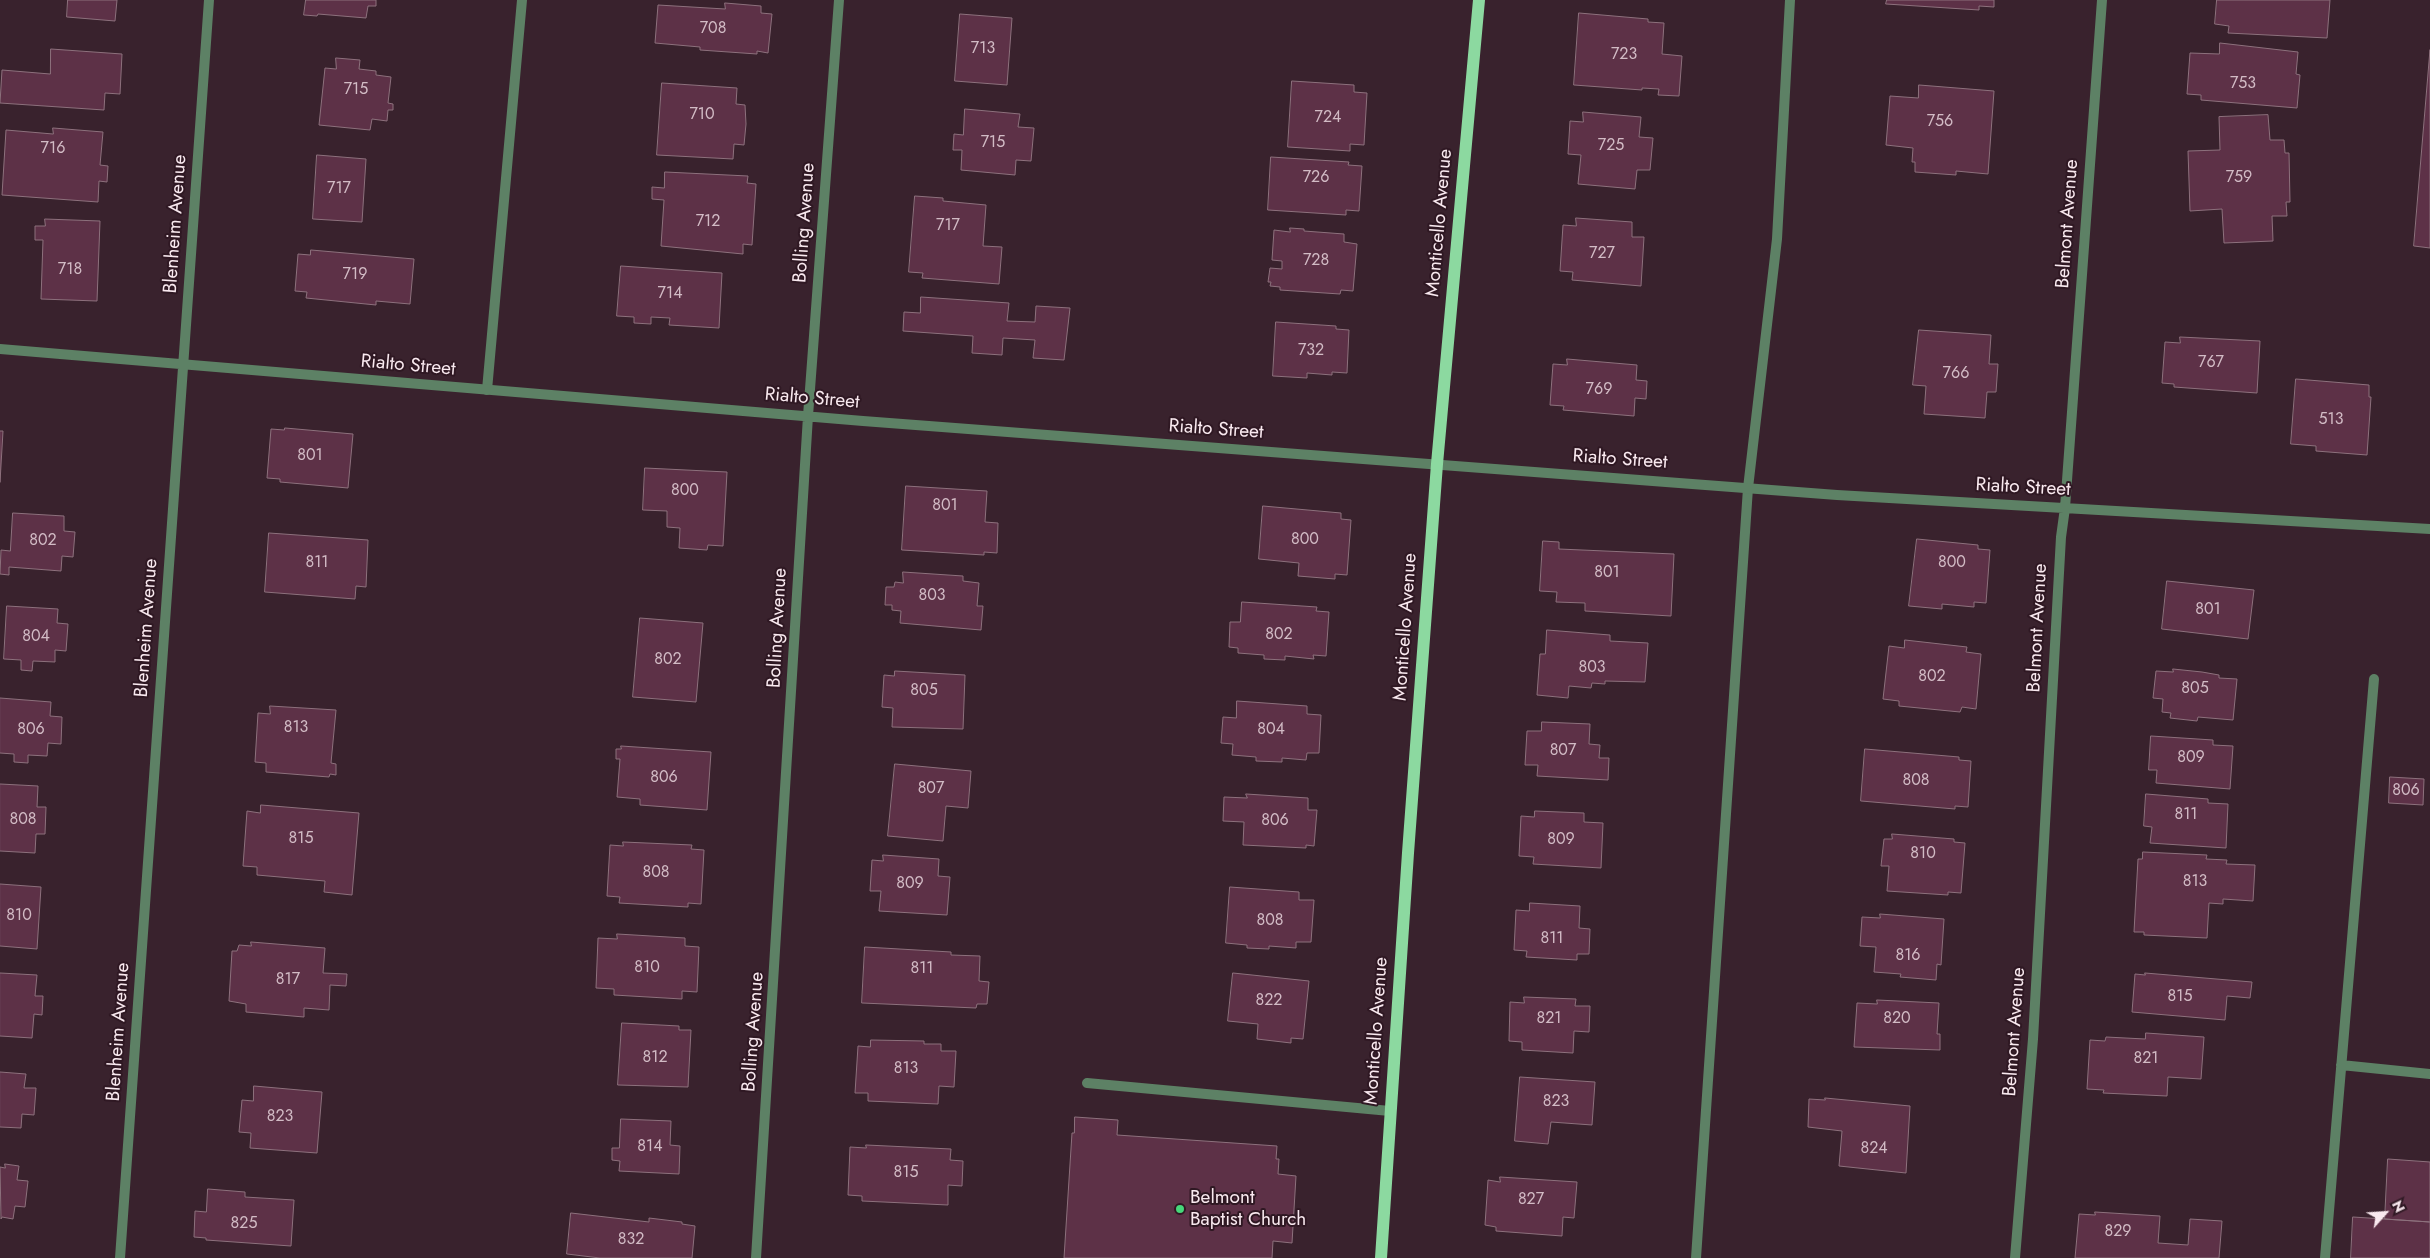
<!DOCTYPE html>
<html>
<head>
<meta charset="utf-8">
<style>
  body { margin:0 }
  #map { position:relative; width:2430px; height:1258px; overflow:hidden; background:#39222d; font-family:Jost,sans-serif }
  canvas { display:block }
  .north { position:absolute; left:2360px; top:1188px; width:50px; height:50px; -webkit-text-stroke:4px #2f1823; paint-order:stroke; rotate:64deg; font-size:14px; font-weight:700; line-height:20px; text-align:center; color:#f9e9ef }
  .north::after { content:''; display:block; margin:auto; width:18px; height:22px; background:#f9e9ef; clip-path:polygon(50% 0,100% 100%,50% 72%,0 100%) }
</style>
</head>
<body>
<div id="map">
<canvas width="2430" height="1258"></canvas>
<div class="north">N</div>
</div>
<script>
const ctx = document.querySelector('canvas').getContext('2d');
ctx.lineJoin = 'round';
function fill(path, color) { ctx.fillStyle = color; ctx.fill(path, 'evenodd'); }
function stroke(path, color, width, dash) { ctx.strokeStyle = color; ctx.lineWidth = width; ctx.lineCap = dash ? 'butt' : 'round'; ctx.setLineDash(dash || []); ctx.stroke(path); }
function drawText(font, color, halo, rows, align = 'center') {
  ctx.font = font + ' Jost,sans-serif'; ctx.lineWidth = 4; ctx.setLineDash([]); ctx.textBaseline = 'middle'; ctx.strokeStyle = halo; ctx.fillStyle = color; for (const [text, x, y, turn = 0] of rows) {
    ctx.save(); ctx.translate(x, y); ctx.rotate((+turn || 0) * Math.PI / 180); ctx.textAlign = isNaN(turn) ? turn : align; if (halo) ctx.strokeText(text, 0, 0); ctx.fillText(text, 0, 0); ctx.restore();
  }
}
const building = new Path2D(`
  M68,0H117L115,21L67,17Z
  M306,0H376V6H368L366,18L318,14L317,16L304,15Z
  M1887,0H1994V7L1979,6V10L1886,4Z
  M2217,0H2330L2327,38L2228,33L2229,26L2215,24Z
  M725,3L761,6V13L772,14L768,53L757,51V54L700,50V47L655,43L658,5L725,9Z
  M1579,13L1648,19V22L1664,23L1662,54L1682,56L1679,96L1658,95L1659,89L1642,88V90L1574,85Z
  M960,14L1012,18L1007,85L955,81Z
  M2220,43L2298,52L2296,74L2300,75L2297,108L2201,100V95L2187,94L2190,53L2219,54Z
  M51,49L122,54L120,94L105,93L104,110L0,103L2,70L50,74Z
  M2430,50V248L2414,246Z
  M336,58L360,60L359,69L376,71V75L391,77L388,103L393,104V110H388L387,121L372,119L370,130L319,125L325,68L336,69Z
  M1292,81L1354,85V92L1367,93L1364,145L1350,144V151L1288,147Z
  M662,83L737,88L736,104L745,105L746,124L744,145L734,144L733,159L657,155Z
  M1919,85L1994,91L1988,174L1956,171V175L1915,172V162H1912L1913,148L1886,145L1890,96L1918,98Z
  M965,109L1020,114L1018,127L1034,128L1031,161L1016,160L1015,175L961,170L962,150H953L954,134L963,135Z
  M1583,112L1641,117L1639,137L1653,138L1650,170H1637L1635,189L1578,184L1581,155L1568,154L1570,121L1583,122Z
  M2268,115L2270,140H2284L2285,153H2289L2290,202H2286L2287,216H2272L2273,241L2224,243L2222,209L2190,211L2188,151L2220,150L2219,117Z
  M53,128L103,132L100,165L108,166L107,182L99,181L98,202L2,195L6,130L53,134Z
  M317,155L366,159L362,222L313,219Z
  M1271,157L1349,162L1348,165L1362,166L1359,211L1346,210V215L1268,210Z
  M665,172L748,176L747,183L756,184L752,245L743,244V254L661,246L664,200L652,199V187L664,188Z
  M915,196L943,198V201L986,205L983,246L1002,247L999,284L922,278L923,273L909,272Z
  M1576,218L1632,222V237H1644L1641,286L1572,280L1573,272L1560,271L1563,225L1576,226Z
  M45,219L100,221L97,301L41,299L43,240H35V226H45Z
  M1290,228L1304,229V231L1344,234V242L1357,244L1353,291L1341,290L1340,294L1280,290V287L1270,286L1271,282H1268L1270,268L1282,269V261L1272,260L1274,230L1290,232Z
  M311,250L414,259L410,304L376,301V305L306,298L307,292L295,291L298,254L310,255Z
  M621,266L722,273L719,328L669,325L670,318L651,317V324L634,323V317L617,316Z
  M921,297L1009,303L1007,321L1035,322L1036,306L1070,308L1064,360L1033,358L1035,340L1003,338L1002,355L972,353L973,336L903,331L904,312L920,313Z
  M1276,322L1336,326V329L1349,330L1347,373L1332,372V375L1307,373V378L1273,376Z
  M1919,330L1991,335L1989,364H1998L1996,392H1987L1985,418L1924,414L1926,386L1913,385Z
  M2180,337L2260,341L2257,393L2174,387V384L2162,383L2165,342L2180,343Z
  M1567,359L1637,365L1636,380L1647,381L1646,399L1635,398L1634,416L1563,410L1564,406L1550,405L1553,364L1567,365Z
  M2296,379L2369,385V397H2371L2367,455L2316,451V446L2291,444Z
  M285,428L353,434L348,488L280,482V479L267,478L271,429L284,430Z
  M0,431H3L0,482Z
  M645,468L727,472L723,546L708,545L707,550L679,548L680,528L667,527V511L643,510Z
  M906,486L987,491L985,522L998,523L997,553L984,552V555L902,550Z
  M1263,506L1341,513V519L1351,520L1347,575L1335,574V579L1298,576L1299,563L1259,559Z
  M13,513L64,516V531L75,532L73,557L62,556L61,571L9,567V575L0,574L1,550L10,551Z
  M269,533L368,540L366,587L356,586L355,599L265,592Z
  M1917,539L1978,545V549L1990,550L1986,603L1974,602V607L1942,604V609L1909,606Z
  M1543,541L1559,542V549L1674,554L1671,616L1585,611V603L1556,602L1557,592L1540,591Z
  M903,572L963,576V581L979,583L977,606H983L981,630L900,623L901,611L892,610V605H885L886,587H894L895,582L903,583Z
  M2167,581L2254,590L2248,639L2162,629Z
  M1242,602L1317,607L1316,611L1329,612L1326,656L1313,655L1314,659L1285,656V660L1264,659V655L1238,653V648L1229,647L1230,622H1240Z
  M7,606L58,609L57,623L68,624L66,651L55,650V662L33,661L32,671L21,670V660L4,659Z
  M640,618L703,623L696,702L633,697Z
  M1547,630L1610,635V641L1648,643L1645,682L1605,681V684L1592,683L1591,688L1569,686L1568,698L1537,695L1540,654H1545Z
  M1905,640L1967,647L1966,652L1981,654L1976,709L1962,707L1960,712L1899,706V701L1883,699L1889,646L1904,648Z
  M2173,669L2202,672L2219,675V678L2237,679L2233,720L2198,717L2197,721L2170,718L2171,713L2162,712L2163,699L2153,698L2156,671L2173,672Z
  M895,671L965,675L963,729L892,727L893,708L882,707L884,675L894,676Z
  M0,698L51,702L50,716L62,717L61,744L48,743L47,756L28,755V763L14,762V754L0,753Z
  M1237,701L1307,706V714L1321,715L1319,753H1307L1306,760L1282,758V762L1256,761V757L1232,755L1233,744L1221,743L1223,717L1236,718Z
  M270,706L336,710L331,763L336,764V775L330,774L329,777L266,772V763L255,762L258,713L270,714Z
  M1542,722L1590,724L1589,744L1600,745L1599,758H1609L1608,780L1537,776L1538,765H1525L1527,731H1541Z
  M2151,736L2213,740V745L2233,746L2230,789L2156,783L2157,770H2149Z
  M621,746L711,752L707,810L640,805V799L617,797L620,759H616V749H621Z
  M1865,749L1959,757V760L1971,761L1968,807L1955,806V809L1861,801Z
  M895,764L971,771L968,808L946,806L943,841L888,836Z
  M2390,777L2424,779L2423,805L2389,803Z
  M0,784L38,786L37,807H46L45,834H36L35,853L0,851Z
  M1246,794L1308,798V810H1317L1314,846L1306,845V848L1243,845L1244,822L1223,821L1224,797L1247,798Z
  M2146,794L2208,799V803L2228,804L2226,848L2150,843L2152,827L2144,826Z
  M261,805L359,813L352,895L324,892L325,881L257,875V867L243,866L247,811L260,813Z
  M1535,811L1584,813V822L1603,823L1601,868L1533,864L1534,857L1519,856L1521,816L1534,817Z
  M1892,834L1954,839V842L1965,843L1961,893L1948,892V895L1887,891L1889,866H1881L1884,839H1892Z
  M623,842L692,845L691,849L704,850L701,904L688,903V907L619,903L620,897L607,896L610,845L623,846Z
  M2143,852L2207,855L2206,859L2227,860L2226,864L2255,865L2253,901L2223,899V904L2209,903L2207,938L2144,935V932H2134L2138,859H2142Z
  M883,855L939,859L938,876L950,877L947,915L879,911L881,891H870L872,860L883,861Z
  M0,884L41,887L37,949L0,946Z
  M1230,887L1299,892V900H1314L1311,942H1296V948L1269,946V949L1247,948V945L1226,943Z
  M1530,903L1580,906L1579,928L1590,929L1589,954H1577V960L1526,957L1527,951L1514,950L1516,910L1529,911Z
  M1880,914L1944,919L1941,965L1937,964L1936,980L1900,977L1901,974L1874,972L1876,947L1860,946L1862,917L1880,918Z
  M617,934L685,938V946L699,947L697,992L682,991V999L614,995V989L596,988L598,938L617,939Z
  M251,942L325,948L323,973L347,974L346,986L330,985L329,1010L304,1008V1017L246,1012V1004L229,1001L232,951H237L239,945L251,946Z
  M865,947L951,952V955L980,956L979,981L989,982L987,1004H977L976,1008L862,1003Z
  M0,973L37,975L35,996H43L42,1015L34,1014L32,1038L0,1036Z
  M1233,973L1309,981L1303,1039L1291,1038V1043L1257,1039L1258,1024L1228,1021Z
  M2145,973L2252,982L2250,998L2227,996L2225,1020L2132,1012L2135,974L2145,975Z
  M1524,997L1576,999L1575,1006H1590L1589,1032L1574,1031L1573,1053L1522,1050V1042L1509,1041L1510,1002L1524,1003Z
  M1877,1000L1939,1003L1937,1034H1940V1050L1854,1047L1857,1003L1877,1004Z
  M622,1023L679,1026V1030H691L688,1087L618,1085Z
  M2146,1033L2204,1037L2201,1079L2168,1077L2167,1096L2103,1093L2104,1090L2087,1089L2090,1040L2105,1041L2106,1037L2145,1039Z
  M871,1040L924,1041V1044H941V1051H956L954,1087L939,1086L938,1104L868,1101V1093H855L858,1046L870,1047Z
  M0,1072L26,1074L24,1088H36L34,1115L22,1114L21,1128L0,1127Z
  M1520,1077L1595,1082L1592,1125L1551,1122L1548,1144L1515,1141Z
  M254,1086L322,1092L317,1153L250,1148L251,1133L239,1132L242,1100L253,1101Z
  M1825,1098L1910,1106L1906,1173L1839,1166L1842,1131L1808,1127L1809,1099L1825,1100Z
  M1075,1117L1118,1120L1117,1135L1277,1146L1276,1159H1279L1278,1174L1296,1176L1292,1243L1273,1241L1272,1258H1064L1072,1133H1074Z
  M621,1119L671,1121L670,1145L680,1146L679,1174L619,1171L620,1161L612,1160V1148H619Z
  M866,1145L951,1149L950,1160L963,1161L962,1186L948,1185V1205L862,1201V1196L848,1195L850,1147L866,1148Z
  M2388,1159L2430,1162V1222L2385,1219Z
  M5,1164L19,1166L17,1180L28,1181L25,1207L15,1206L13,1219L2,1217L1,1219L0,1167L5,1168Z
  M1500,1177L1577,1182L1574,1218L1563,1217L1562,1236L1496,1231V1227L1485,1225L1488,1180L1500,1182Z
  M208,1189L245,1192V1197L294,1200L291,1246L206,1240V1238L194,1237L195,1211L206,1212Z
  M2095,1212L2160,1216L2158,1243L2188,1245L2190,1219L2222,1221L2219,1258H2075L2079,1214L2095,1215Z
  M571,1213L649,1222V1218L682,1222V1224L695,1226L692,1258H600L567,1254Z
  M2353,1217L2430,1222V1258H2351Z`);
fill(building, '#5d3147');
stroke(building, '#8d717d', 1);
stroke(new Path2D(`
  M487,390L522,0
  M2341,1065L2430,1074
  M1087,1083L1390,1111
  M1696,1258L1748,488L1777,239L1790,0
  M2325,1258L2374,679`), '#5d8165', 10);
stroke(new Path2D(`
  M0,349L863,421L1837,495L2430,529
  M120,1258L209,0
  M756,1258L808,416L839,0
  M2015,1258L2033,1039L2061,537L2065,508L2102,0`), '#5d8165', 10);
stroke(new Path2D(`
  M1381,1258L1408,853L1437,464L1479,0`), '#8cd9a0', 12);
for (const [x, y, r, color] of [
  [1180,1209,5,"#46d77a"]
]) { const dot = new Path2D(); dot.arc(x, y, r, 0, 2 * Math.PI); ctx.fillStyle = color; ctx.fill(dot); stroke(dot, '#2f1823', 2); }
drawText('16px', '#d2bbc5', null, [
  ["708",713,29],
  ["713",983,49],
  ["723",1624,55],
  ["753",2243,84],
  ["715",356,90],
  ["710",702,115],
  ["724",1328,118],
  ["756",1940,122],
  ["715",993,143],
  ["725",1611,146],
  ["716",53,149],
  ["726",1316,178],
  ["759",2239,178],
  ["717",339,189],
  ["712",708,222],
  ["717",948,226],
  ["727",1602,254],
  ["728",1316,261],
  ["718",70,270],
  ["719",355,275],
  ["714",670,294],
  ["732",1311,351],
  ["767",2211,363],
  ["766",1956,374],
  ["769",1599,390],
  ["513",2331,420],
  ["801",310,456],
  ["800",685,491],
  ["801",945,506],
  ["800",1305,540],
  ["802",43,541],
  ["811",317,563],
  ["800",1952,563],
  ["801",1607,573],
  ["803",932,596],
  ["801",2208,610],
  ["802",1279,635],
  ["804",36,637],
  ["802",668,660],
  ["803",1592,668],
  ["802",1932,677],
  ["805",2195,689],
  ["805",924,691],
  ["813",296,728],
  ["806",31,730],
  ["804",1271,730],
  ["807",1563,751],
  ["809",2191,758],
  ["806",664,778],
  ["808",1916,781],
  ["807",931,789],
  ["806",2406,791],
  ["811",2186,815],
  ["808",23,820],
  ["806",1275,821],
  ["815",301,839],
  ["809",1561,840],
  ["810",1923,854],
  ["808",656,873],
  ["813",2195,882],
  ["809",910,884],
  ["810",19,916],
  ["808",1270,921],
  ["811",1552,939],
  ["816",1908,956],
  ["810",647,968],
  ["811",922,969],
  ["817",288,980],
  ["815",2180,997],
  ["822",1269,1001],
  ["821",1549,1019],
  ["820",1897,1019],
  ["812",655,1058],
  ["821",2146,1059],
  ["813",906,1069],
  ["823",1556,1102],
  ["823",280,1117],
  ["814",650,1147],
  ["824",1874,1149],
  ["815",906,1173],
  ["827",1531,1200],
  ["825",244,1224],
  ["829",2118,1232],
  ["832",631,1240]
]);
drawText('19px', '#f9e9ef', '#2f1823', [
  ["Bolling Avenue",805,223,-86],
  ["Monticello Avenue",1440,223,-85],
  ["Blenheim Avenue",176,224,-86],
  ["Belmont Avenue",2068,224,-86],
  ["Rialto Street",408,366,5],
  ["Rialto Street",812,399,5],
  ["Rialto Street",1216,430,4],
  ["Rialto Street",1620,460,4],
  ["Rialto Street",2023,488,3],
  ["Monticello Avenue",1406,627,-86],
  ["Blenheim Avenue",147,628,-86],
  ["Bolling Avenue",778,628,-87],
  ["Belmont Avenue",2038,628,-87],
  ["Monticello Avenue",1377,1031,-86],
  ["Blenheim Avenue",119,1032,-86],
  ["Bolling Avenue",754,1032,-86],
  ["Belmont Avenue",2015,1032,-86]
]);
drawText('19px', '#f9e9ef', '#2f1823', [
  ["Belmont",1190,1198],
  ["Baptist Church",1190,1220]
], 'left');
</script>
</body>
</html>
